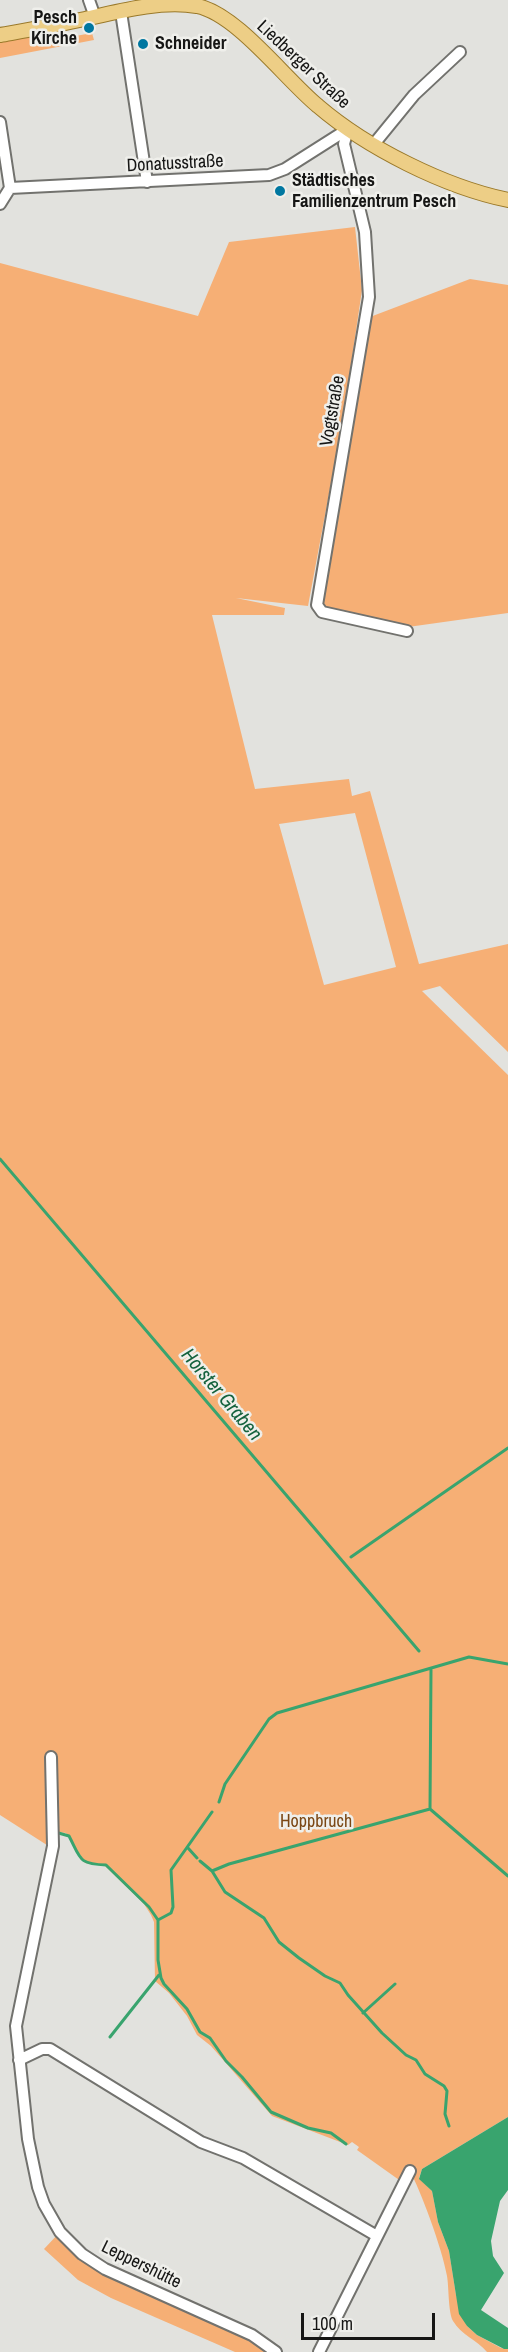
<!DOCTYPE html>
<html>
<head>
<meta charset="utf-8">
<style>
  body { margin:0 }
  #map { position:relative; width:508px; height:2352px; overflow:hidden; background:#e2e2de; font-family:"Archivo Narrow",sans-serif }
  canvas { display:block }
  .scale { position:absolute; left:301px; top:2313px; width:134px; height:27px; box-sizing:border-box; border:3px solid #161615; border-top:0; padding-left:8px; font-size:18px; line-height:21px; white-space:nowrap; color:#161615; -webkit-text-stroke:4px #efefeb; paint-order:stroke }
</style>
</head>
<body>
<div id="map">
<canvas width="508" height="2352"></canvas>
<div class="scale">100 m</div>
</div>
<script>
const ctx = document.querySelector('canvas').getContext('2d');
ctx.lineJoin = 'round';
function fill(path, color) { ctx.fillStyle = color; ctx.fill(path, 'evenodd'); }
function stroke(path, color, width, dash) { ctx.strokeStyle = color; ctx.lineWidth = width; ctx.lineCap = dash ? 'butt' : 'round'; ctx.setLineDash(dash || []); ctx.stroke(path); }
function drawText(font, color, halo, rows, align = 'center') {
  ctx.font = font + ' "Archivo Narrow",sans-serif'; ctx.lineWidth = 5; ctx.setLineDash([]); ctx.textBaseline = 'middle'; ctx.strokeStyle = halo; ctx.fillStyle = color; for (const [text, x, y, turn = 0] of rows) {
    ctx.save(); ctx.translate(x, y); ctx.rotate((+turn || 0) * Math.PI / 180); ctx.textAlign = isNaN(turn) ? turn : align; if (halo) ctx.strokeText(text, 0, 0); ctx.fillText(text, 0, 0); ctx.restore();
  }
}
fill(new Path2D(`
  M63,30L70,37L92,33L94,40L0,58V42L2,41Z
  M355,227L362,290L343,419L308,606L236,598L285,608L284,615H212L255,789L349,779L352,796L370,791L419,964L508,944V1052L440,986L422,991L508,1075V2117L422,2169L419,2178L432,2191L438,2222L449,2251L456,2295L467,2326L477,2335L501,2348L508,2349V2352H487C477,2340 461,2335 453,2321C448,2312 449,2287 447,2276C442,2248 421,2191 408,2167L405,2168L402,2182L357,2150L359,2147L352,2142L348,2145L272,2116L211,2046L197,2035L187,2016L169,1993L155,1981L154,1922L151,1915L144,1904L105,1866L85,1863L66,1833L56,1832L50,1847L0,1815V263L198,316L229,242ZM355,813L396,967L324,985L279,824Z
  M470,279L508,285V613L408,627L321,606L370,317Z
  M60,2232L82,2254L276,2352H235L111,2298L78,2280L44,2249Z`), '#f6af75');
fill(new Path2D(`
  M508,2117V2190L500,2201L491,2241L493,2256L504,2273L481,2310L508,2328V2349H504L477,2335L467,2326L459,2314L449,2251L438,2222L432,2191L419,2179L422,2169Z`), '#39a46e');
stroke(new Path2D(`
  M0,1159L419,1651
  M351,1557L508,1448
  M431,1669L430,1809L508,1876
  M219,1802L225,1784L269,1719L277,1713L469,1657L508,1664
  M212,1812L171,1870L173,1907L171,1913L158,1920V1960L161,1978L164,1984L187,2009L200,2032L210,2038L226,2061L242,2077L271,2112L308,2128L331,2133L346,2144
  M55,1832L69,1836C81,1859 78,1864 106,1865L149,1907L158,1920
  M188,1848L197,1858
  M200,1861L212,1871L229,1864L430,1809
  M212,1871L225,1892L264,1918L279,1942L299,1958L325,1976L340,1983L348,1995L382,2033L406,2055L416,2060L425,2074L444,2086L447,2091L445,2114L449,2126
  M363,2013L395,1984
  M110,2037L159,1975`), '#39a46e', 3);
const minor = new Path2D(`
  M89,0L95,17
  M121,12L147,182
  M0,122L10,188
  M348,129L344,144L365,232L369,297L317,605L322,612L407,631
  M374,144L414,95L460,52
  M0,204L10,188L269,175L285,169L348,129
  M51,1757L53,1846L16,2026L28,2139L38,2187L44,2204L60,2232L82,2254L105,2269L252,2335L276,2352
  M19,2060L42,2049H50L201,2142L243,2158L377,2236
  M319,2352L410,2171`);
const major = new Path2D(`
  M0,35C28,30 57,25 85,19C120,11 161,0 197,6C237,14 285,79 318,106C367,148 445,187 508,200`);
stroke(minor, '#72726e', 14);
stroke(major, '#9a792a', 16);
stroke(minor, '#fff', 10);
stroke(major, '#edce86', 14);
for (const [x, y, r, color] of [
  [89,28,6,"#0077a0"],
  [143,44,6,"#0077a0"],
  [280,191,6,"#0077a0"]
]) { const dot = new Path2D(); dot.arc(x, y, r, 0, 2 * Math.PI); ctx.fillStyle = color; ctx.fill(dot); stroke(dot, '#efefeb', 2); }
drawText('bold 18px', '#161615', '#efefeb', [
  ["Pesch",77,18,"right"],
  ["Kirche",77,39,"right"],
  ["Schneider",155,44],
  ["Städtisches",292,181],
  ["Familienzentrum Pesch",292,202]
], 'left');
drawText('18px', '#161615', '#efefeb', [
  ["Liedberger Straße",303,65,43],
  ["Donatusstraße",175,164,-3],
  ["Vogtstraße",333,411,-80],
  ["Leppershütte",141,2265,26]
]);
drawText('18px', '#7b4714', '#efefeb', [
  ["Hoppbruch",316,1822]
]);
drawText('italic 20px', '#14623d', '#efefeb', [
  ["Horster Graben",221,1395,50]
]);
</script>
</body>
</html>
